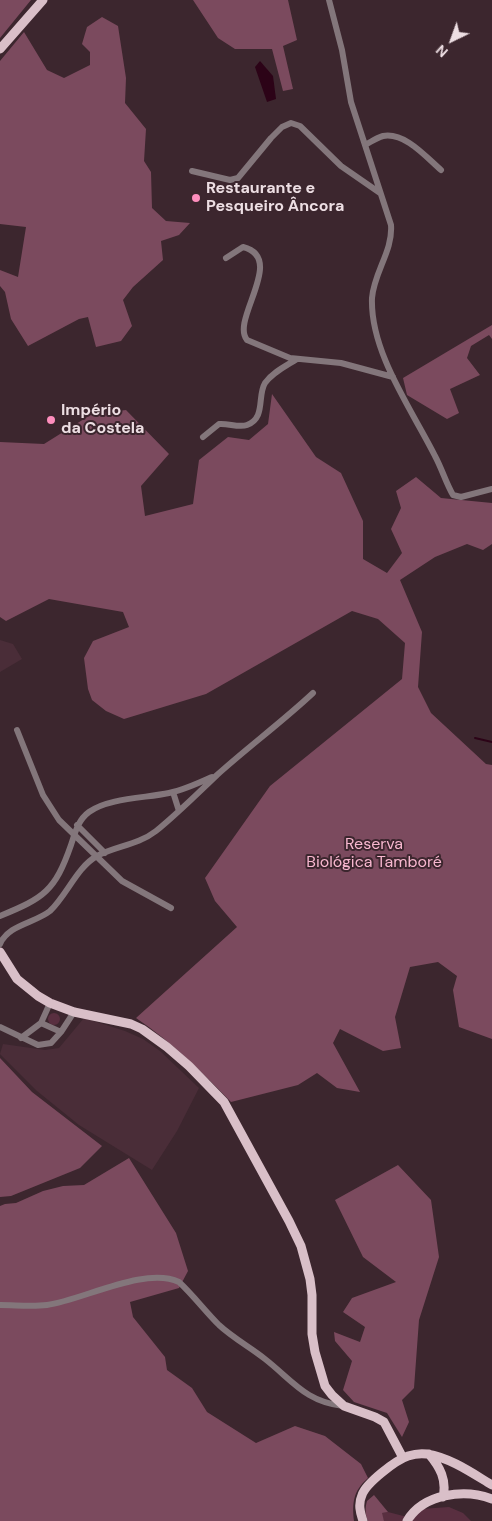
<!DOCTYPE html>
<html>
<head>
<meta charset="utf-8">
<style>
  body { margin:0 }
  #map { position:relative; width:492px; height:1521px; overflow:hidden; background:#3c262e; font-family:"DM Sans",sans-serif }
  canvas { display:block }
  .north { position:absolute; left:427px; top:15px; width:50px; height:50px; -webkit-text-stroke:4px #3c262e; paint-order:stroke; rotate:222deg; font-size:14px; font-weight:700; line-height:20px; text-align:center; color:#eddee3 }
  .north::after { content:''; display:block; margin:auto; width:18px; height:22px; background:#eddee3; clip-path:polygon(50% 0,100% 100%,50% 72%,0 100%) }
</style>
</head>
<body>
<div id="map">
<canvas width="492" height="1521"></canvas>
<div class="north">N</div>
</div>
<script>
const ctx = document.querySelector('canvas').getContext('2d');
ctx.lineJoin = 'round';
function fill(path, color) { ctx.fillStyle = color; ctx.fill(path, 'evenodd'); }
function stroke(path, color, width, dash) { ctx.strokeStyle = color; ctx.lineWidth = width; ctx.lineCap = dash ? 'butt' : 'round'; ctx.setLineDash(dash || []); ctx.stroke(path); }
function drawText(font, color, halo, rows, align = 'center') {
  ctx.font = font + ' "DM Sans",sans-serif'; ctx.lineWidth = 4; ctx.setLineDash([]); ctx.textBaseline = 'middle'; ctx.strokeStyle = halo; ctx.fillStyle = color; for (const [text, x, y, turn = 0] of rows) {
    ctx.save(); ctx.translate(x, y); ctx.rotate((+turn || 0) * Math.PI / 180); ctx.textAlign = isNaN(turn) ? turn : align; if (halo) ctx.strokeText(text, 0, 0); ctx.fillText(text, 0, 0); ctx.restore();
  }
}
fill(new Path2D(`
  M0,640L13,644L22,659L0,672Z
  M84,1018L125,1031L143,1039L160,1051L199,1088L177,1131L152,1170L79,1125L37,1091L0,1054L3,1044L45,1050L59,1048Z`), '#4a2d38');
fill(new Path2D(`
  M48 1019a6 6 0 1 1 12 0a6 6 0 1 1-12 0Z
  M449,1507L463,1513L471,1521H384L381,1513L388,1512L411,1518L421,1509Z`), '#592f40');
fill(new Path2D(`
  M0,0H31L0,38Z
  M193,0H288L297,40L283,46L293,89L283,91L272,49H235L218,38Z
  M102,17L118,26L126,78L125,103L146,129L144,161L151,172L152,208L166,221L190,223L179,235L161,241L163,260L133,287L123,300L132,326L121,341L96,347L88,317L79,319L28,346L11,319L5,292L0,286V270L18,277L26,227L0,224V61L24,32L47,70L64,78L90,65V52L82,44L87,27Z
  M492,325V339L489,335L471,346L467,358L480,375L450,389L459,413L447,419L407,395L403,378Z
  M272,394L316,457L341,473L363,521V559L387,573L402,553L391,529L401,508L396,491L416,477L441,498L492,503V544L483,550L467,544L435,557L400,580L422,632L418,687L431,713L486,764L492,765V1039L459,1027L453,990L457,976L438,962L410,967L395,1017L401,1048L383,1051L340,1029L333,1043L360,1092L337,1088L317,1073L298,1085L231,1102C200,1070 173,1043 136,1018L237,927L215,901L205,878L270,786L402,679L405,643L378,619L352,611L206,694L124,719L106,711L92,700L88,689L84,658L93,641L129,627L123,612L49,599L6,621L0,617V442L44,444L92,414L126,410L169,454L141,486L145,516L193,504L199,460L228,437L249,440L268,424Z
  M0,1058L32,1092L102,1146L80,1168L11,1196L0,1197Z
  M129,1158L176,1233L188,1271L179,1288L130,1302L133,1317L165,1357L167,1370L192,1388L207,1412L256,1443L295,1426L325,1436L361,1464L368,1478C353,1491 352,1503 354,1521H0V1206L5,1204L16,1203L43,1191L63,1186L84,1185Z
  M398,1165L431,1200L439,1257L419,1320L414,1388L402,1400L409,1422L402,1437L387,1413L354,1402L343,1390L352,1361L335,1341L334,1332L360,1342L365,1327L343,1312L352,1298L396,1282L363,1257L335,1200Z
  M374,1495L388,1512L382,1513L384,1521H368C365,1514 365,1508 367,1501Z`), '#7b4a5e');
fill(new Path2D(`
  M260,61L273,76L276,99L267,102L255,67Z`), '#2c0317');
stroke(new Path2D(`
  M475,738L492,742`), '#2c0317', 2);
stroke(new Path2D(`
  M329,0L342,50L351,102L391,225C393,251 374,272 372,298C370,352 412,410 435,456C442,469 446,483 453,495L461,497L492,489
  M365,145C371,142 376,138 383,136C405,132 426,157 441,170
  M192,171L230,180L238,178L271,138L282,127L291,123L300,126L341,166L380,193
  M226,258L243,247C287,258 230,320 247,340L290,358L341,363L393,377
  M203,437L219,424C228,423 239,428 247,425C266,418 257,396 265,383C273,372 286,366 297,359
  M17,730L43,795L59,820L122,881L171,908
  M173,792L179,811
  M77,825L105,853
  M0,916C44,898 55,891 71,845C75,833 78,820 89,812C108,798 146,798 169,793C184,790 199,783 212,777
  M0,944C8,925 35,923 50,911C67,895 77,867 97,856C116,846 138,845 156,831C177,814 197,794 217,775C248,747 282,722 313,693
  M50,1003L41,1023L61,1032L74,1012
  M0,1027L38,1045L51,1043L61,1032
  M21,1038L41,1023
  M0,1305C16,1305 31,1307 47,1305C83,1300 145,1266 179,1282C193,1295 205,1311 219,1325C233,1338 250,1347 265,1359C293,1381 306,1402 343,1406`), '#83767b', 6);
stroke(new Path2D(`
  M0,49L43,0
  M0,952L17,979L38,996L50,1003L74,1012L131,1024L142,1029L167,1047L189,1066L224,1102L289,1221L301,1246L310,1279L312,1295V1334L315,1352L325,1386L332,1395L344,1406L375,1417L384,1422L403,1458
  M429,1454C440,1467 447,1480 443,1497
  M363,1521C360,1512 358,1504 362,1495C366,1483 396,1460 408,1456C414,1454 420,1453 427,1454C451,1458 472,1473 492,1485
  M407,1521C423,1494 464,1488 492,1499`), '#d9bfc8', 9);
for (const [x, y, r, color] of [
  [196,198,5,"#fe8ebd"],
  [51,420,5,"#fe8ebd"]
]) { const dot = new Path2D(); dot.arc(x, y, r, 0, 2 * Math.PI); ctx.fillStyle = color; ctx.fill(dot); stroke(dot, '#3c262e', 2); }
drawText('bold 16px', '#eddee3', '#3c262e', [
  ["Restaurante e",206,189],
  ["Pesqueiro Âncora",206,207],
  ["Império",61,411],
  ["da Costela",61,429]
], 'left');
drawText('16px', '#f8b7cf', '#3c262e', [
  ["Reserva",374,845],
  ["Biológica Tamboré",374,863]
]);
</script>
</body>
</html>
